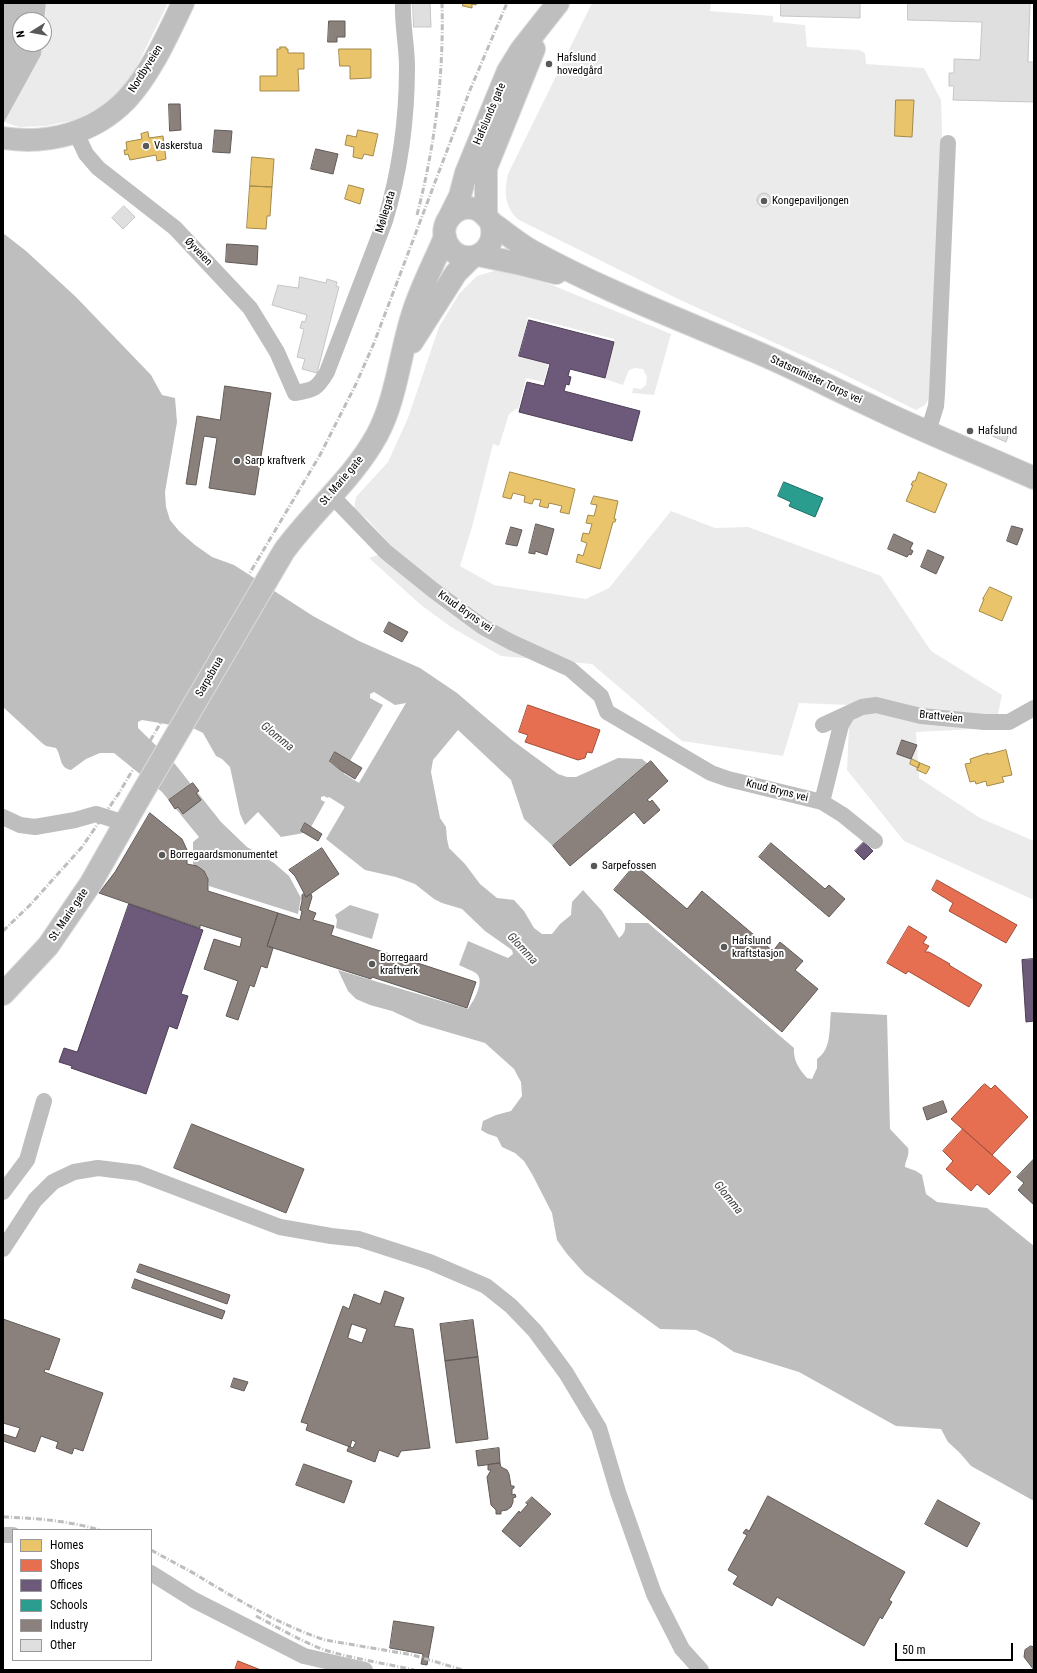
<!DOCTYPE html>
<html>
<head>
<meta charset="utf-8">
<style>
  body { margin:0 }
  #map { position:relative; width:1037px; height:1673px; overflow:hidden; background:#fff; font-family:"Roboto Condensed",sans-serif }
  canvas { display:block }
  .frame { position:absolute; inset:0; border:4px solid #000; pointer-events:none }
  .legend { position:absolute; left:12px; top:1529px; width:140px; height:132px; box-sizing:border-box; background:#fff; border:1px solid #999; margin:0; padding:5px 7px; list-style:none; font-size:12px; color:#000 }
  .legend li { display:flex; align-items:center; gap:8px; height:20px }
  .legend b { width:20px; border:1px solid #999 }
  .north { position:absolute; left:12px; top:12px; width:40px; height:40px; box-sizing:border-box; background:#fff; border:1px solid #999; border-radius:50%; rotate:259deg; font-size:11px; font-weight:700; line-height:16px; text-align:center; color:#000 }
  .north::after { content:''; display:block; margin:auto; width:14px; height:18px; background:#595959; clip-path:polygon(50% 0,100% 100%,50% 72%,0 100%) }
  .scale { position:absolute; left:895px; top:1643px; width:118px; height:18px; box-sizing:border-box; border:2px solid #000; border-top:0; padding-left:5px; font-size:12px; line-height:14px; white-space:nowrap; color:#000; -webkit-text-stroke:3px #fff; paint-order:stroke }
</style>
</head>
<body>
<div id="map">
<canvas width="1037" height="1673"></canvas>
<div class="frame"></div>
<ul class="legend">
<li><b style="height:11px;background:#e9c46a"></b>Homes</li>
<li><b style="height:11px;background:#e76f51"></b>Shops</li>
<li><b style="height:11px;background:#6d597a"></b>Offices</li>
<li><b style="height:11px;background:#2a9d8f"></b>Schools</li>
<li><b style="height:11px;background:#8a817c"></b>Industry</li>
<li><b style="height:11px;background:#dfdfdf"></b>Other</li>
</ul>
<div class="north">N</div>
<div class="scale">50 m</div>
</div>
<script>
const ctx = document.querySelector('canvas').getContext('2d');
ctx.lineJoin = 'round';
function fill(path, color) { ctx.fillStyle = color; ctx.fill(path, 'evenodd'); }
function stroke(path, color, width, dash) { ctx.strokeStyle = color; ctx.lineWidth = width; ctx.lineCap = dash ? 'butt' : 'round'; ctx.setLineDash(dash || []); ctx.stroke(path); }
function drawText(font, color, halo, rows, align = 'center') {
  ctx.font = font + ' "Roboto Condensed",sans-serif'; ctx.lineWidth = 4; ctx.setLineDash([]); ctx.textBaseline = 'middle'; ctx.strokeStyle = halo; ctx.fillStyle = color; for (const [text, x, y, turn = 0] of rows) {
    ctx.save(); ctx.translate(x, y); ctx.rotate((+turn || 0) * Math.PI / 180); ctx.textAlign = isNaN(turn) ? turn : align; if (halo) ctx.strokeText(text, 0, 0); ctx.fillText(text, 0, 0); ctx.restore();
  }
}
fill(new Path2D(`
  M46,3H168L127,86L100,107L76,120L45,126L19,127L4,122L41,55L42,44H44Z
  M592,3H711L710,11L773,16V22L805,25L807,47L859,50L865,53L866,64L924,68L941,100L942,131L931,394L925,405L916,410L835,370L678,299L519,220C504,207 504,192 508,174Z
  M497,270L518,271L671,334L654,395L632,393L633,388L641,389L646,385L647,377L643,369L635,368L629,370L623,385L605,379L614,339L528,317L519,353L549,361L544,382L526,378L519,407L509,414L499,446L493,444L472,527L460,566L494,585L586,599L609,588L671,511L715,528L748,527L881,576L931,651L1002,695L995,728L916,732L919,778L980,818L1034,841V900L904,841L847,770L850,705L799,703L783,756L682,741L592,664L501,656L451,627L421,605L369,558L394,549L368,520L354,509L356,497L388,462L408,418L439,327L459,294L477,276Z`), '#ebebeb');
fill(new Path2D(`
  M3,3H46L44,23V20H20V44H42L41,55L3,124Z
  M3,233L26,251L76,297L151,375L162,395L175,398L177,422L165,492L166,507L170,520L179,531L195,545L212,557L234,565L313,616L359,641L420,668L457,693L512,740L558,774L567,777H576L618,758L642,759L648,764L553,846L524,819L511,780L458,730L433,760L431,772L440,818L446,827L447,839L449,848L465,864L480,884L497,898L514,900L524,911L534,928L542,934H552L560,924L571,915L572,902L583,890L602,911L619,938C624,934 626,930 625,923H648L794,1048C793,1060 799,1069 807,1078L812,1079L817,1068V1059C832,1049 829,1028 831,1012L887,1015L890,1129L908,1148C910,1156 905,1160 905,1167L916,1171L922,1175L926,1194L937,1202L987,1208L1034,1246V1501L971,1466L960,1453L948,1442L941,1429L896,1426L799,1372L734,1352L715,1339L696,1330L660,1329L585,1274L567,1254L557,1240L552,1213L532,1174L524,1161L515,1153L502,1147L497,1137L488,1134L481,1130L483,1121L496,1115L511,1111L522,1096L521,1082L514,1069L485,1043L420,1024L392,1011L370,1005L356,999L348,991L338,970L468,1009C473,1002 485,982 477,974C472,970 464,968 459,965L468,941L508,958L513,954L512,950L485,931L462,909L442,903L434,899L415,884L396,877L365,870L326,839L406,703L395,705L374,692L370,694V698L383,705L350,761L335,752L329,763L344,772L328,798L324,796L321,797V800L325,802L311,827L305,823L301,831L304,833L281,837L258,812L245,825L240,814L230,767L222,759L216,756L203,733L195,729L142,720L138,722V728L175,764L221,822L247,847L274,863L289,876L301,898L298,914L209,886C208,874 203,869 193,865V842L199,837L162,792L114,753H100L86,759L71,770C59,768 62,757 56,748L46,746L42,743L3,707Z
  M350,905L379,914L372,939L336,928L337,920L335,915Z`), '#bebebe');
const homes = new Path2D(`
  M463,3H477L476,5L472,4V8L463,6Z
  M280,47H286V49H288V53H304V69H298L299,91H260V76H277V49H280Z
  M339,49H371V78L350,79V66H340Z
  M896,100H914L912,137L895,136Z
  M358,130L378,134L373,156L364,154L362,159L353,157L354,147L345,145L347,135L356,137Z
  M148,132L149,138L163,136L166,159L157,161L156,155L130,160L128,154L125,155L124,150H127L126,142L142,139L141,134Z
  M252,157L274,159L272,187L250,186Z
  M349,185L364,189L360,204L345,199Z
  M250,186L272,187L270,216H267L266,229L247,228Z
  M510,472L575,489L569,514L560,512L562,506L549,503L548,508L539,506L541,500L534,499L532,504L524,502L525,496L513,493L511,499L503,497Z
  M919,472L947,484L935,513L906,501L913,485H911L913,481H915Z
  M594,496L618,501L614,519H616L615,522H613L600,569L576,562L578,554L583,556L587,543L581,541L583,533L589,534L592,524L586,523L588,515L594,516L597,505L591,504Z
  M990,587L1012,597L1002,621L979,611L984,599H983Z
  M1006,750L1012,775L1002,777L1004,782L987,786L986,781L976,784L975,781L970,782L965,764L971,763L970,759L988,753V754Z
  M912,759L920,763L918,768L910,764Z
  M920,763L930,767L926,774L917,770Z`);
fill(homes, '#e9c46a');
stroke(homes, '#a3894a', 1);
const shops = new Path2D(`
  M528,705L600,730L592,753L587,752L585,758L578,760L525,742L528,735L519,732Z
  M937,880L1017,925L1006,943L949,911L953,903L932,890Z
  M909,926L927,937L923,943L929,946L925,952H929L950,964L949,965L982,985L969,1007L908,971L906,974L887,963Z
  M985,1084L991,1089L995,1085L1028,1117L992,1155L951,1119L982,1086Z
  M963,1129L1011,1172L989,1195L977,1184L971,1191L946,1169L953,1161L943,1151Z
  M238,1661L261,1670H235Z`);
fill(shops, '#e76f51');
stroke(shops, '#a24e39', 1);
const offices = new Path2D(`
  M529,320L614,342L605,378L570,369L568,376L571,377L569,385L566,384L564,391L640,411L632,441L519,412L527,382L544,386L550,364L519,356Z
  M864,842L873,851L864,860L855,851Z
  M129,904L203,930L181,994L188,996L177,1029L169,1026L146,1094L71,1068L72,1066L59,1062L64,1048L77,1052Z
  M1034,959V1021L1026,1022L1022,960Z`);
fill(offices, '#6d597a');
stroke(offices, '#4c3e55', 1);
const schools = new Path2D(`
  M784,482L823,498L815,517L789,506L791,502L778,496Z`);
fill(schools, '#2a9d8f');
stroke(schools, '#1d6e64', 1);
const industry = new Path2D(`
  M329,21H345V37H337V42H328Z
  M169,104H180L181,130L170,131Z
  M215,130L232,131L230,153L213,152Z
  M316,149L338,154L333,174L311,169Z
  M227,244L258,246L257,265L226,262Z
  M225,386L271,393L255,495L209,488L217,438L204,436L196,485L186,484L197,416L220,420Z
  M536,524L554,529L547,555L535,551V554L529,553Z
  M1012,526L1023,529L1017,545L1007,541Z
  M511,527L522,530L517,546L506,544Z
  M894,534L913,543L910,549L913,551L911,555L909,554L907,557L888,549Z
  M928,550L944,557L936,574L921,567Z
  M389,622L408,632L402,642L384,632Z
  M902,740L917,745L911,759L897,754Z
  M335,752L362,768L355,779L329,763Z
  M651,761L668,781L647,800L650,802L652,800L660,810L644,824L634,812L570,866L553,846Z
  M193,783L199,791L196,793L201,800L183,814L178,807L175,809L169,800Z
  M150,813L182,839L187,850V864L197,866L204,871L208,879V891L278,913L267,946L273,948L267,968L261,966L254,987L250,985L238,1020L226,1016L238,981L204,969L214,939L240,947L242,938L200,925V928L99,893L115,872Z
  M305,823L322,834L318,841L301,831Z
  M771,843L825,889L829,885L845,899L829,917L759,857Z
  M322,848L339,874L306,897L295,876L289,870Z
  M635,865L687,909L702,891L773,951L780,942L803,961L795,970L818,989L782,1032L614,890Z
  M304,894L306,897L311,894L312,897L308,910L316,913L313,920L334,926L331,935L476,982L467,1008L372,977L371,979L267,946L278,913L300,920L302,911L300,910L302,901V895Z
  M943,1101L947,1112L927,1120L923,1108Z
  M192,1124L304,1169L286,1213L174,1168Z
  M1034,1159V1205L1018,1190L1024,1183L1017,1177Z
  M140,1264L230,1295L227,1304L137,1272Z
  M135,1279L225,1311L222,1319L132,1288Z
  M385,1291L404,1298L394,1326L413,1329L430,1448L401,1451L398,1457L379,1450L375,1462L347,1451L349,1446L353,1448L356,1442L352,1440L350,1447L306,1430L308,1424L301,1422L343,1306L349,1309L354,1294L380,1304ZM352,1324L367,1329L362,1343L348,1338Z
  M3,1319L60,1339L49,1370L45,1369L44,1372L103,1393L83,1451L74,1448L72,1454L56,1448L58,1442L41,1436L35,1452L3,1441V1434L16,1438L20,1428L3,1423Z
  M473,1320L478,1357L445,1361L440,1324Z
  M478,1357L488,1439L456,1443L445,1361Z
  M234,1378L248,1382L244,1391L231,1387Z
  M499,1448L500,1463L478,1466L476,1451Z
  M500,1463L501,1467L507,1470L509,1474L511,1486H514V1488L512,1489V1495L515,1494L516,1497L513,1498V1502L511,1507L507,1510L501,1511V1514H496V1510L491,1505L487,1477L491,1470H488V1465Z
  M304,1464L352,1481L344,1503L296,1485Z
  M768,1496L905,1572L889,1600L892,1602L882,1619L880,1617L864,1646L777,1597L772,1606L733,1584L738,1576L728,1570L747,1535L743,1533L746,1529L749,1531Z
  M532,1497L551,1514L520,1547L502,1531L519,1511L520,1513L528,1504L526,1503Z
  M938,1500L980,1523L967,1547L925,1524Z
  M394,1621L434,1627L427,1665L421,1664L423,1654L390,1648Z
  M1031,1646L1034,1647V1670L1024,1657L1025,1650Z`);
fill(industry, '#8a817c');
stroke(industry, '#615a57', 1);
stroke(new Path2D(`
  M306,761L336,785L352,795L380,820`), '#bebebe', 28);
const building = new Path2D(`
  M413,3H430L431,27H414Z
  M781,3H860V18L781,16Z
  M908,3H1030L1028,62H1034V102L953,100L954,86H949V73H954V59L980,60L982,22L908,20Z
  M757 200a7 7 0 1 1 14 0a7 7 0 1 1-14 0Z
  M124,206L135,217L123,229L112,218Z
  M300,277L326,283L327,279L337,282L336,286L339,287L317,373L302,369L305,359L297,357L304,329L300,328L302,321L305,322L307,315L272,305L278,285L298,288Z
  M982,425L1008,436L1006,442L979,430Z`);
fill(building, '#dfdfdf');
stroke(building, '#c6c6c6', 1);
const primary = new Path2D(`
  M3,138C48,145 94,133 126,100C151,73 167,36 183,3
  M412,342L456,273L472,257
  M3,994L48,946L91,883L137,802L284,551C313,511 353,479 377,435C396,400 400,354 412,316C420,289 434,263 445,237`);
const trunk = new Path2D(`
  M486,216V168L534,49
  M449,218L460,196L466,173L508,71L521,50L558,3
  M491,223C500,256 460,270 447,243C437,224 456,203 476,209C485,212 488,221 496,226C507,234 518,243 530,250C602,290 679,319 754,351C794,368 832,388 871,406C924,432 980,454 1034,478
  M478,255L521,264L556,273`);
stroke(primary, '#dbdbdb', 24);
stroke(trunk, '#dbdbdb', 24);
stroke(new Path2D(`
  M76,133L86,154L98,168L175,228L250,308L277,352L295,393C314,390 317,389 327,372L385,221C400,171 407,119 407,67C407,46 402,24 403,3
  M928,432L936,406L937,394L948,143
  M331,495L386,552L433,590L483,627L511,642L570,669L601,696L607,712L711,773L728,779L822,802L843,815L875,841
  M823,725L862,707L876,705L921,716L984,722H1009L1034,708
  M822,802L841,725L847,715
  M3,817L20,825L35,827L75,820L96,814L115,820L123,827
  M3,1192L27,1160L44,1101
  M3,1249L35,1200L53,1182L74,1172L98,1168L138,1173L280,1227L331,1236L359,1239L430,1262L486,1286L511,1306L535,1331L566,1373L599,1428L618,1492L654,1594L682,1649L701,1670
  M3,1535H13
  M151,1573L194,1600L304,1656L365,1670`), '#bebebe', 16);
stroke(primary, '#bebebe', 22);
stroke(trunk, '#bebebe', 22);
stroke(new Path2D(`
  M417,215C435,145 444,75 442,3
  M3,931L30,905L82,847L119,793L320,455L356,384L374,343L470,90L507,3
  M3,1517C36,1518 69,1521 100,1530
  M151,1550L195,1574
  M190,1571C233,1597 277,1624 325,1640L413,1655L463,1670
  M256,1616C277,1627 299,1640 322,1649C352,1659 384,1663 414,1670`), '#bebebe', 3, [6, 2, 1, 2]);
for (const [x, y, r, color] of [
  [549,64,4,"#595959"],
  [146,146,4,"#595959"],
  [764,201,4,"#595959"],
  [970,431,4,"#595959"],
  [237,461,4,"#595959"],
  [162,855,4,"#595959"],
  [594,866,4,"#595959"],
  [724,947,4,"#595959"],
  [372,964,4,"#595959"]
]) { const dot = new Path2D(); dot.arc(x, y, r, 0, 2 * Math.PI); ctx.fillStyle = color; ctx.fill(dot); stroke(dot, '#fff', 1.5); }
drawText('11px', '#000', '#fff', [
  ["Hafslund",557,58],
  ["hovedgård",557,71],
  ["Vaskerstua",154,146],
  ["Kongepaviljongen",772,201],
  ["Hafslund",978,431],
  ["Sarp kraftverk",245,461],
  ["Borregaardsmonumentet",170,855],
  ["Sarpefossen",602,866],
  ["Hafslund",732,941],
  ["kraftstasjon",732,954],
  ["Borregaard",380,958],
  ["kraftverk",380,971]
], 'left');
drawText('11px', '#000', '#fff', [
  ["Nordbyveien",146,69,-58],
  ["Hafslunds gate",490,114,-67],
  ["Møllegata",386,212,-73],
  ["Øyveien",198,252,46],
  ["Statsminister Torps vei",816,380,25],
  ["St. Marie gate",342,481,-50],
  ["Knud Bryns vei",465,612,35],
  ["Sarpsbrua",210,677,-60],
  ["Brattveien",941,717,6],
  ["Knud Bryns vei",777,791,14],
  ["St. Marie gate",69,915,-56]
]);
drawText('italic 12px', '#434343', '#fff', [
  ["Glomma",277,737,39],
  ["Glomma",522,949,47],
  ["Glomma",728,1198,51]
]);
</script>
</body>
</html>
